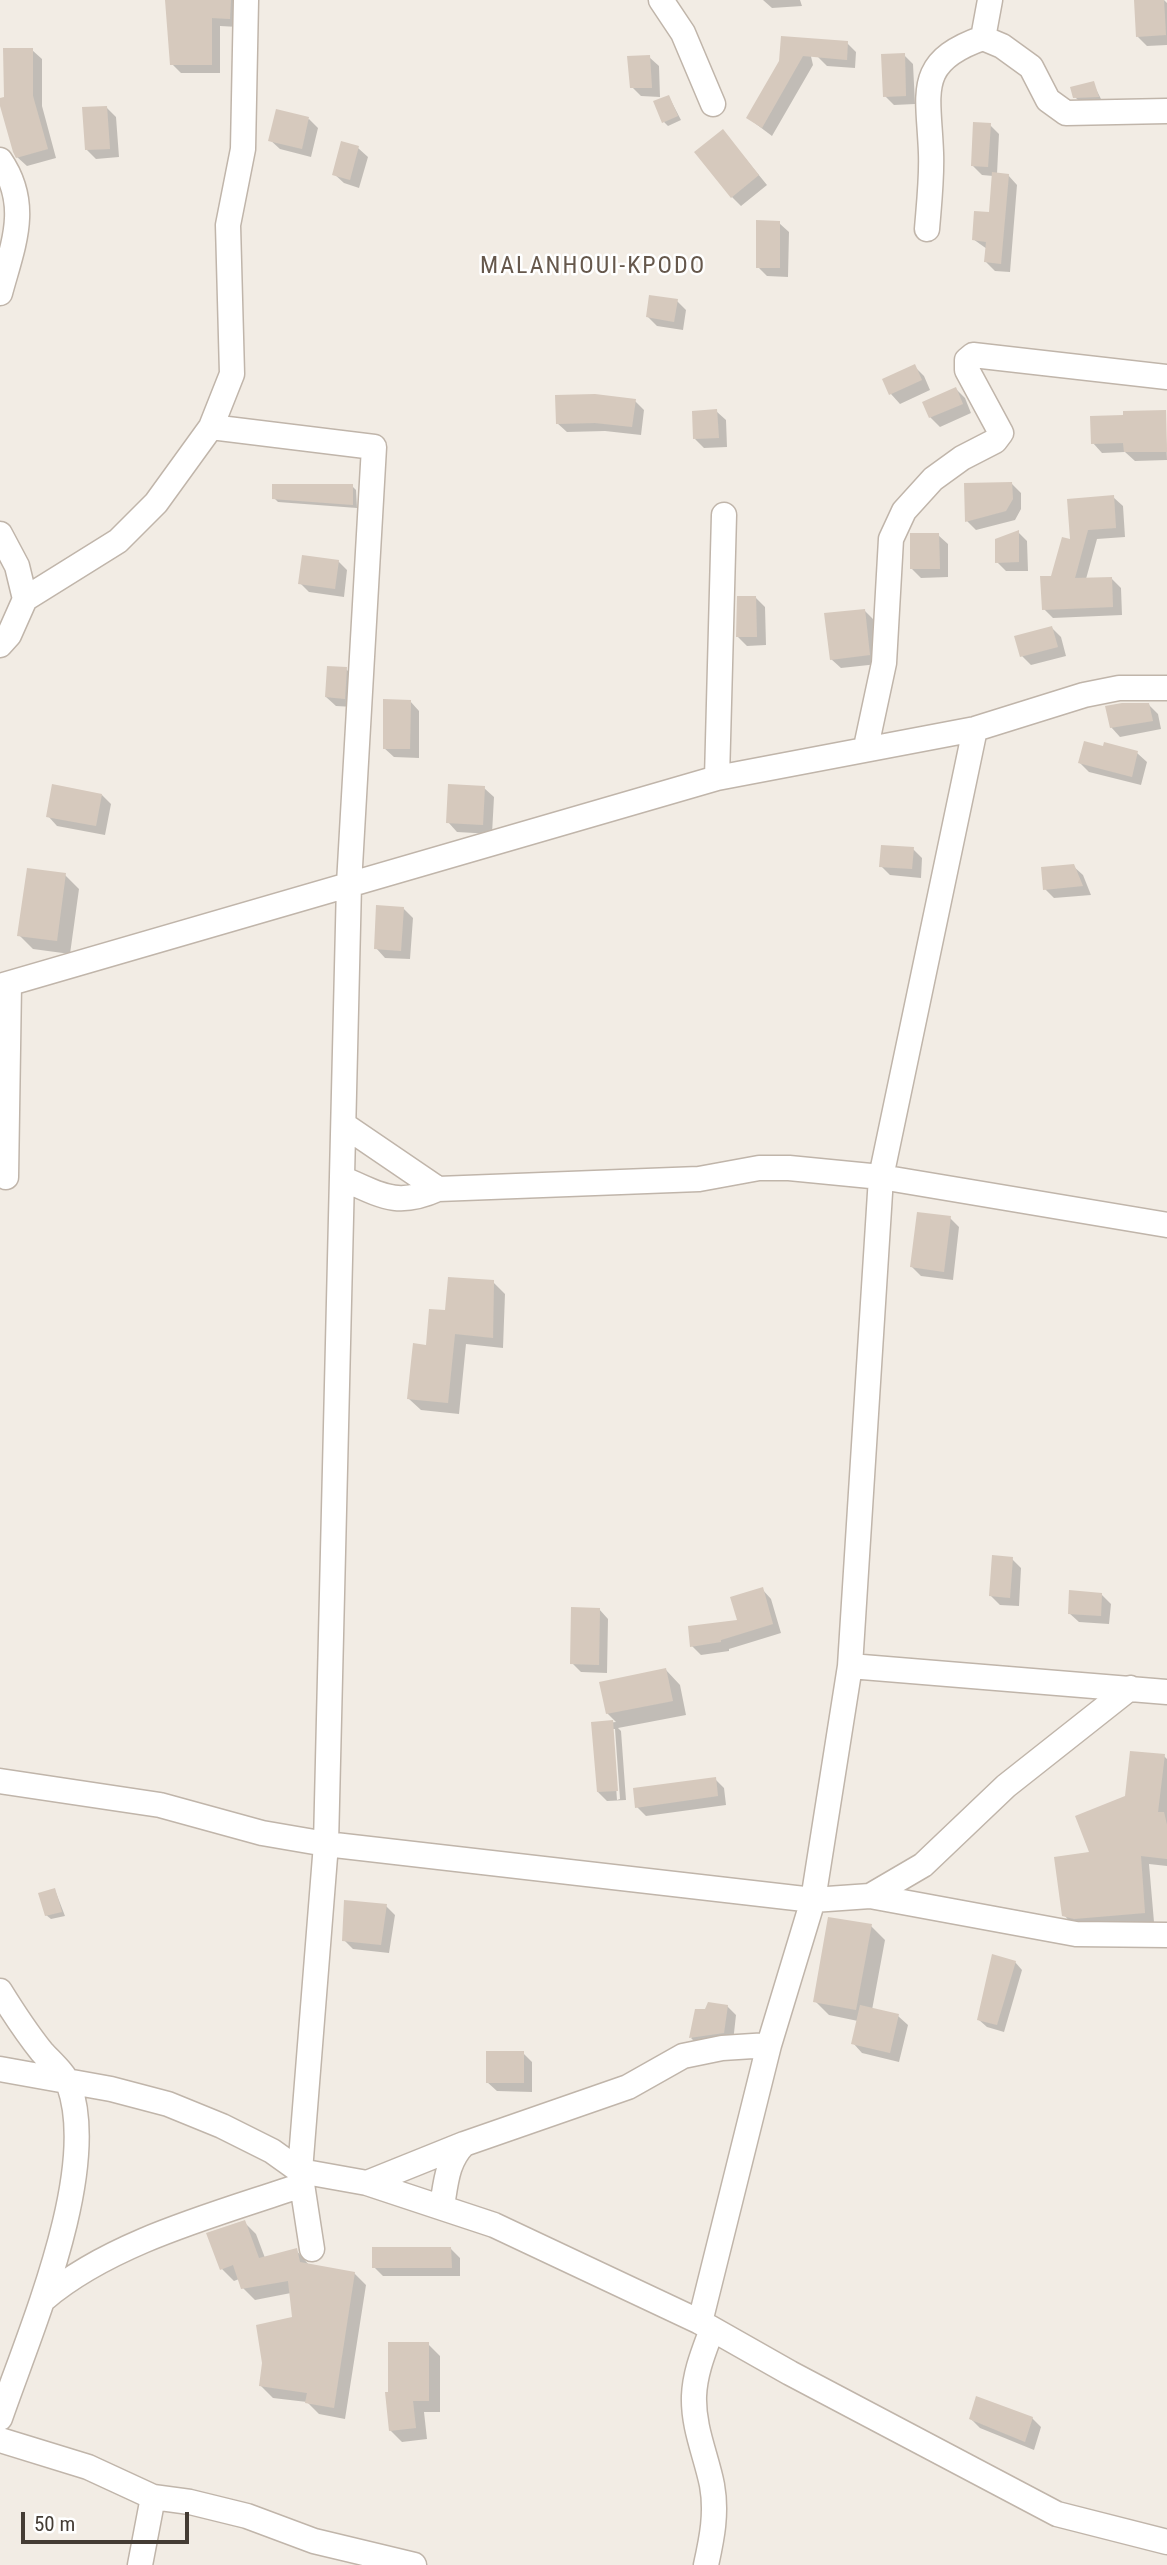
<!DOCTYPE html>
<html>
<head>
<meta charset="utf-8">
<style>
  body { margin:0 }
  #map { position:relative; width:1167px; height:2565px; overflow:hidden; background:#f2ece4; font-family:"Roboto Condensed",sans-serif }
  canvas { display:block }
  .scale { position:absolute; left:21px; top:2512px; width:168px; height:32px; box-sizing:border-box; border:4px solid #443c34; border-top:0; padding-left:9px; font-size:21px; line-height:24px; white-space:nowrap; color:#443c34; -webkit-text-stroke:5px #fff; paint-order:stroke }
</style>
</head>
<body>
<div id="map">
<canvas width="1167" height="2565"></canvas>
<div class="scale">50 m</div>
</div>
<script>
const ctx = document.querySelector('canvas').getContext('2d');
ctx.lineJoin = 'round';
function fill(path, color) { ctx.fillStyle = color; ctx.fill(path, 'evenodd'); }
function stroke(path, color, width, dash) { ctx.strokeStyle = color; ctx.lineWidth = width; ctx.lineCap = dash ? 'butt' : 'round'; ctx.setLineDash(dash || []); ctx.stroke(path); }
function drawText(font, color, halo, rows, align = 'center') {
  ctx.font = font + ' "Roboto Condensed",sans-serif'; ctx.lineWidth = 5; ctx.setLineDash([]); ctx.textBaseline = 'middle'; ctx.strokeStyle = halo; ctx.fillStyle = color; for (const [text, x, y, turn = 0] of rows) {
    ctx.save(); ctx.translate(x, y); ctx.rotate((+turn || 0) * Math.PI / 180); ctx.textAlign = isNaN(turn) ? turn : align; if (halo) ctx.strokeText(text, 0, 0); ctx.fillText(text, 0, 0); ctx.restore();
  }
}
fill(new Path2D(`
  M167,0H234L238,27L220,26V73H181L172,64Z
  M763,0H800L802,6L772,8Z
  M1164,0L1167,3V45L1147,46L1138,37L1135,1Z
  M847,43L856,52L855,68L827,66L818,57Z
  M809,48L813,65L772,136L748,118Z
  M32,50L42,59V106L56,158L27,166L17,157L6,98Z
  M904,55L913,64L915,104L894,105L885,96Z
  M649,57L659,66L660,97L641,96L632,87Z
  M1093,83L1102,101H1079L1075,97Z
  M669,97L681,120L668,126L664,122Z
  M107,108L116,117L119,157L96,159L86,149Z
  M309,119L318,128L311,157L280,149L270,140Z
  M990,125L999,134L997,174L1008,175L1017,185L1010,272L995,271L986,262L987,249L973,239L990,214L993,176L982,175L973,166Z
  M723,131L767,185L741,206L732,197Z
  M358,148L368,157L359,188L344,183L334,174Z
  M779,223L789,232L788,277L767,276L758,267Z
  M677,301L686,310L683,330L657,326L647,316Z
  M915,367L924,376L930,390L900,404L891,394L884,380Z
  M956,389L965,398L971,413L940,427L930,417Z
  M635,401L644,410L641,435L605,431L567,432L557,423Z
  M716,411L726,420L727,447L704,448L695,439Z
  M1165,412L1167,460L1135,461L1125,452L1102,453L1093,443Z
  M1012,484L1021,493V509L1015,520L976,530L967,521Z
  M352,486L356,490L357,508L278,502L274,498Z
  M1113,497L1123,506L1125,537L1097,539L1086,579L1111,578L1121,588L1122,615L1053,618L1044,609L1052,577L1072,542Z
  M1018,532L1027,541L1028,571H1006L997,562Z
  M938,535L948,544V577L921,578L912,569Z
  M338,561L347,570L344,597L309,592L300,583Z
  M756,598L765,607L766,645L747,646L737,636Z
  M864,610L874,620L878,664L841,668L831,659Z
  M1052,628L1061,637L1066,656L1031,665L1022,656Z
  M346,669L355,678L353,707L336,706L326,697Z
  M410,701L419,711V758L394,757L384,748Z
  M1149,705L1158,714L1161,729L1120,737L1111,727Z
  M1137,753L1147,762L1141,785L1089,772L1080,763Z
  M484,788L494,797L492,834L457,832L448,822Z
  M102,795L111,804L105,835L57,826L48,816Z
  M913,849L922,858L921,878L890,875L881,866Z
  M1073,866L1083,875L1091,895L1054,898L1045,889Z
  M65,875L79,889L70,954L33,949L19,935Z
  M403,908L413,918L410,959L385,958L376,948Z
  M950,1218L959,1227L953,1280L921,1276L912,1267Z
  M493,1282L505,1294L503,1348L466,1344L459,1414L421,1410L409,1399L428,1346L447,1312Z
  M1012,1559L1021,1568L1019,1606L1000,1605L991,1596Z
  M762,1589L771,1599L781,1633L729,1649V1651L701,1655L692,1646L740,1622Z
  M1101,1594L1111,1604L1109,1624L1079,1622L1069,1613Z
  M599,1609L608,1619L607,1673L581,1672L572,1663Z
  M666,1670L680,1685L686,1715L618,1728L621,1731L626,1800L607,1801L598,1792L593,1724L616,1722L607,1713ZM612,1729H615L620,1799L617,1800Z
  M1164,1756L1167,1759V1866L1149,1864L1154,1922L1085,1927L1073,1925L1064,1915L1091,1853L1127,1797Z
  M715,1779L724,1788L726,1805L646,1816L637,1807Z
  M55,1890L65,1916L51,1919L46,1915Z
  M386,1906L395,1915L389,1953L353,1949L344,1940Z
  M871,1926L885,1940L872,2010L898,2016L908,2025L899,2062L862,2053L853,2043L858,2021L829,2015L815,2001Z
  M1015,1962L1022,1970L1004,2032L987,2027L979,2020Z
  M727,2006L736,2015L733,2042L700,2047L691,2038Z
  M523,2053L532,2062V2092L497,2091L487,2082Z
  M244,2222L256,2234L265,2258L296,2250L309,2265L354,2273L366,2285L345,2419L319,2414L307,2402L273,2398L261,2386L294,2318L291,2293L255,2300L243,2288L239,2279L234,2281L222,2269Z
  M451,2249L460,2258V2276H383L374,2267Z
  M428,2344L440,2356V2412H424L427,2439L402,2442L390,2430Z
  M1032,2418L1041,2427L1034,2450L980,2428L971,2419Z`), '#0003');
fill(new Path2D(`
  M165,0H231L230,19L212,18V65H170Z
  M1134,0H1164L1166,35L1136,37Z
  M781,36L848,41L847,60L803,56L762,128L746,118L779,61Z
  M3,48H33V96L48,149L16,158L13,152L0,106V98L4,97Z
  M905,53L906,96L883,97L881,54Z
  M650,55L652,88H630L627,56Z
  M1094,81L1099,97L1073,98L1070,87Z
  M669,95L678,116L662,123L653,101Z
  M107,106L110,149L85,150L82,107Z
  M276,109L309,117L302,149L268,141Z
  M973,122L991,123L988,167L971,166Z
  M723,129L759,175L731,198L694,152Z
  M341,141L359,146L350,180L332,175Z
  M992,172L1009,174L1001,264L984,262L986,242L972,240L974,211L989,212Z
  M756,220L780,221V268H756Z
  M649,295L678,299L674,322L646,317Z
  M915,364L922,380L889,395L882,379Z
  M956,387L963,404L929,418L922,402Z
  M595,394L636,399L632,427L595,423L556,424L555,395Z
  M717,409L719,438L693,439L692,411Z
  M1166,410L1167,452H1124L1123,443L1091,444L1090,416L1123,415V411Z
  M1012,482L1013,499L1006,511L965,522L964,483Z
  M272,484H353V505L272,499Z
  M1114,495L1116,528L1088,530L1075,578L1112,577L1113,607L1042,610L1040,576H1051L1062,537L1070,539L1067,499Z
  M1019,530V562L995,563V539Z
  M910,533H939L940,569H910Z
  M302,555L339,560L335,589L298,584Z
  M737,596H756L757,637H736Z
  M865,609L870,655L830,660L824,613Z
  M1052,626L1058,647L1020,657L1014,636Z
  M327,666L347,667L345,699L325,697Z
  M383,699L411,700L410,749H383Z
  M1122,703H1149L1153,721L1110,728L1105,706Z
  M1084,741L1103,746L1104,742L1138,751L1132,777L1078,763Z
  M52,784L102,794L96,826L46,817Z
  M448,784L485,786L483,825L446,823Z
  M881,845L914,847L912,869L879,867Z
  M1074,864L1083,886L1043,890L1041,867Z
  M27,868L66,873L57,941L17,936Z
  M376,905L404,907L401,951L374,949Z
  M917,1212L951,1216L944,1272L910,1267Z
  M448,1277L494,1280L493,1338L455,1334L448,1403L407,1399L413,1343L426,1345L429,1309L445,1310Z
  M992,1555L1013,1557L1010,1598L989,1596Z
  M763,1587L773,1624L721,1640V1642L690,1647L688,1626L737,1620L730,1597Z
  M1069,1590L1102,1593L1101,1616L1068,1614Z
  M571,1607L600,1608L599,1665L570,1664Z
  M666,1668L673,1701L606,1714L599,1682Z
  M613,1720L618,1791L597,1792L591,1722Z
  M1130,1751L1165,1754L1158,1812H1164L1167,1825V1859L1141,1856L1145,1913L1074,1919L1062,1916L1054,1857L1089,1852L1075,1816L1125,1796Z
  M716,1777L718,1796L635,1808L633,1788Z
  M55,1888L62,1912L45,1916L38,1893Z
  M344,1900L387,1904L381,1945L342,1941Z
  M828,1917L872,1924L856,2010L813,2002Z
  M992,1954L1016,1961L997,2025L977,2020Z
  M708,2002L728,2005L724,2033L689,2038L695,2009H705Z
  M860,2005L899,2014L890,2053L851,2044Z
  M486,2051H524V2083H486Z
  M245,2220L259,2258L297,2248L300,2262L355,2272L334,2408L305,2403L307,2393L259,2386L262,2363L256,2325L292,2317L288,2281L241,2289L233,2265L220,2270L206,2233Z
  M372,2247H451L452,2268H372Z
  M388,2342H429V2401H413L416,2428L389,2431L385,2392H388Z
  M976,2396L1033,2417L1025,2442L969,2419Z`), '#d6c9bd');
const minor = new Path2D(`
  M246,0L243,149L228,225L232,374L211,427L374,447L349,884L326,1844L300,2171L312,2249
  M661,0L683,33L713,104
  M983,38L990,0
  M0,160C31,205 13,245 0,293
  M927,229C929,204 932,178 931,153C929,93 914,62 983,38L1002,46L1031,67L1048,100L1066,113L1167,111
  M0,534L17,566L25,599
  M0,645L9,635L25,599L118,541L156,503L211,427
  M866,747L884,663L891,539L904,511L933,479L962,458L995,441L1001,433L967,370V360L973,355L1167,377
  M717,778L724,515
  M0,986L717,778L975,729L1084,695L1119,688H1167
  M344,1125L438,1189L699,1179L759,1168H789L881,1177L1167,1225
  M6,1177L9,984
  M344,1179C382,1196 398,1207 438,1189
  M850,1666L1167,1692
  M0,1781L160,1805L262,1833L326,1844L813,1900L870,1896L1076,1934L1167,1935
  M870,1896L923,1865L1006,1786L1130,1688
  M0,1991C13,2012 26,2032 42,2052C51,2062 64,2073 69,2085C100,2172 30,2331 0,2418
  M0,2069L111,2089L168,2104L222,2126L272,2151L300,2171L367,2183L494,2225L700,2322L790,2373L1057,2514L1167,2542
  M367,2183L464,2144
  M442,2206C446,2182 447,2161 464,2144L628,2087L683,2056L722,2048L769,2045
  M44,2299C112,2241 218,2214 302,2185
  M700,2322L769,2045L813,1900L850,1666L881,1177L975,729
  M0,2440L88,2467L153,2497L190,2502L247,2516L314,2541L414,2565
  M140,2565L153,2497
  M706,2565C712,2538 717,2513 712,2485C706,2455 693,2428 694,2396C695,2372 704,2351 712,2329`);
stroke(minor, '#c0b5aa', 27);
stroke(minor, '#fff', 24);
ctx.letterSpacing = '2px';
drawText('24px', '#66584c', '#fff', [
  ["MALANHOUI-KPODO",593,267]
]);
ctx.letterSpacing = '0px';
</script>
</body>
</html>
